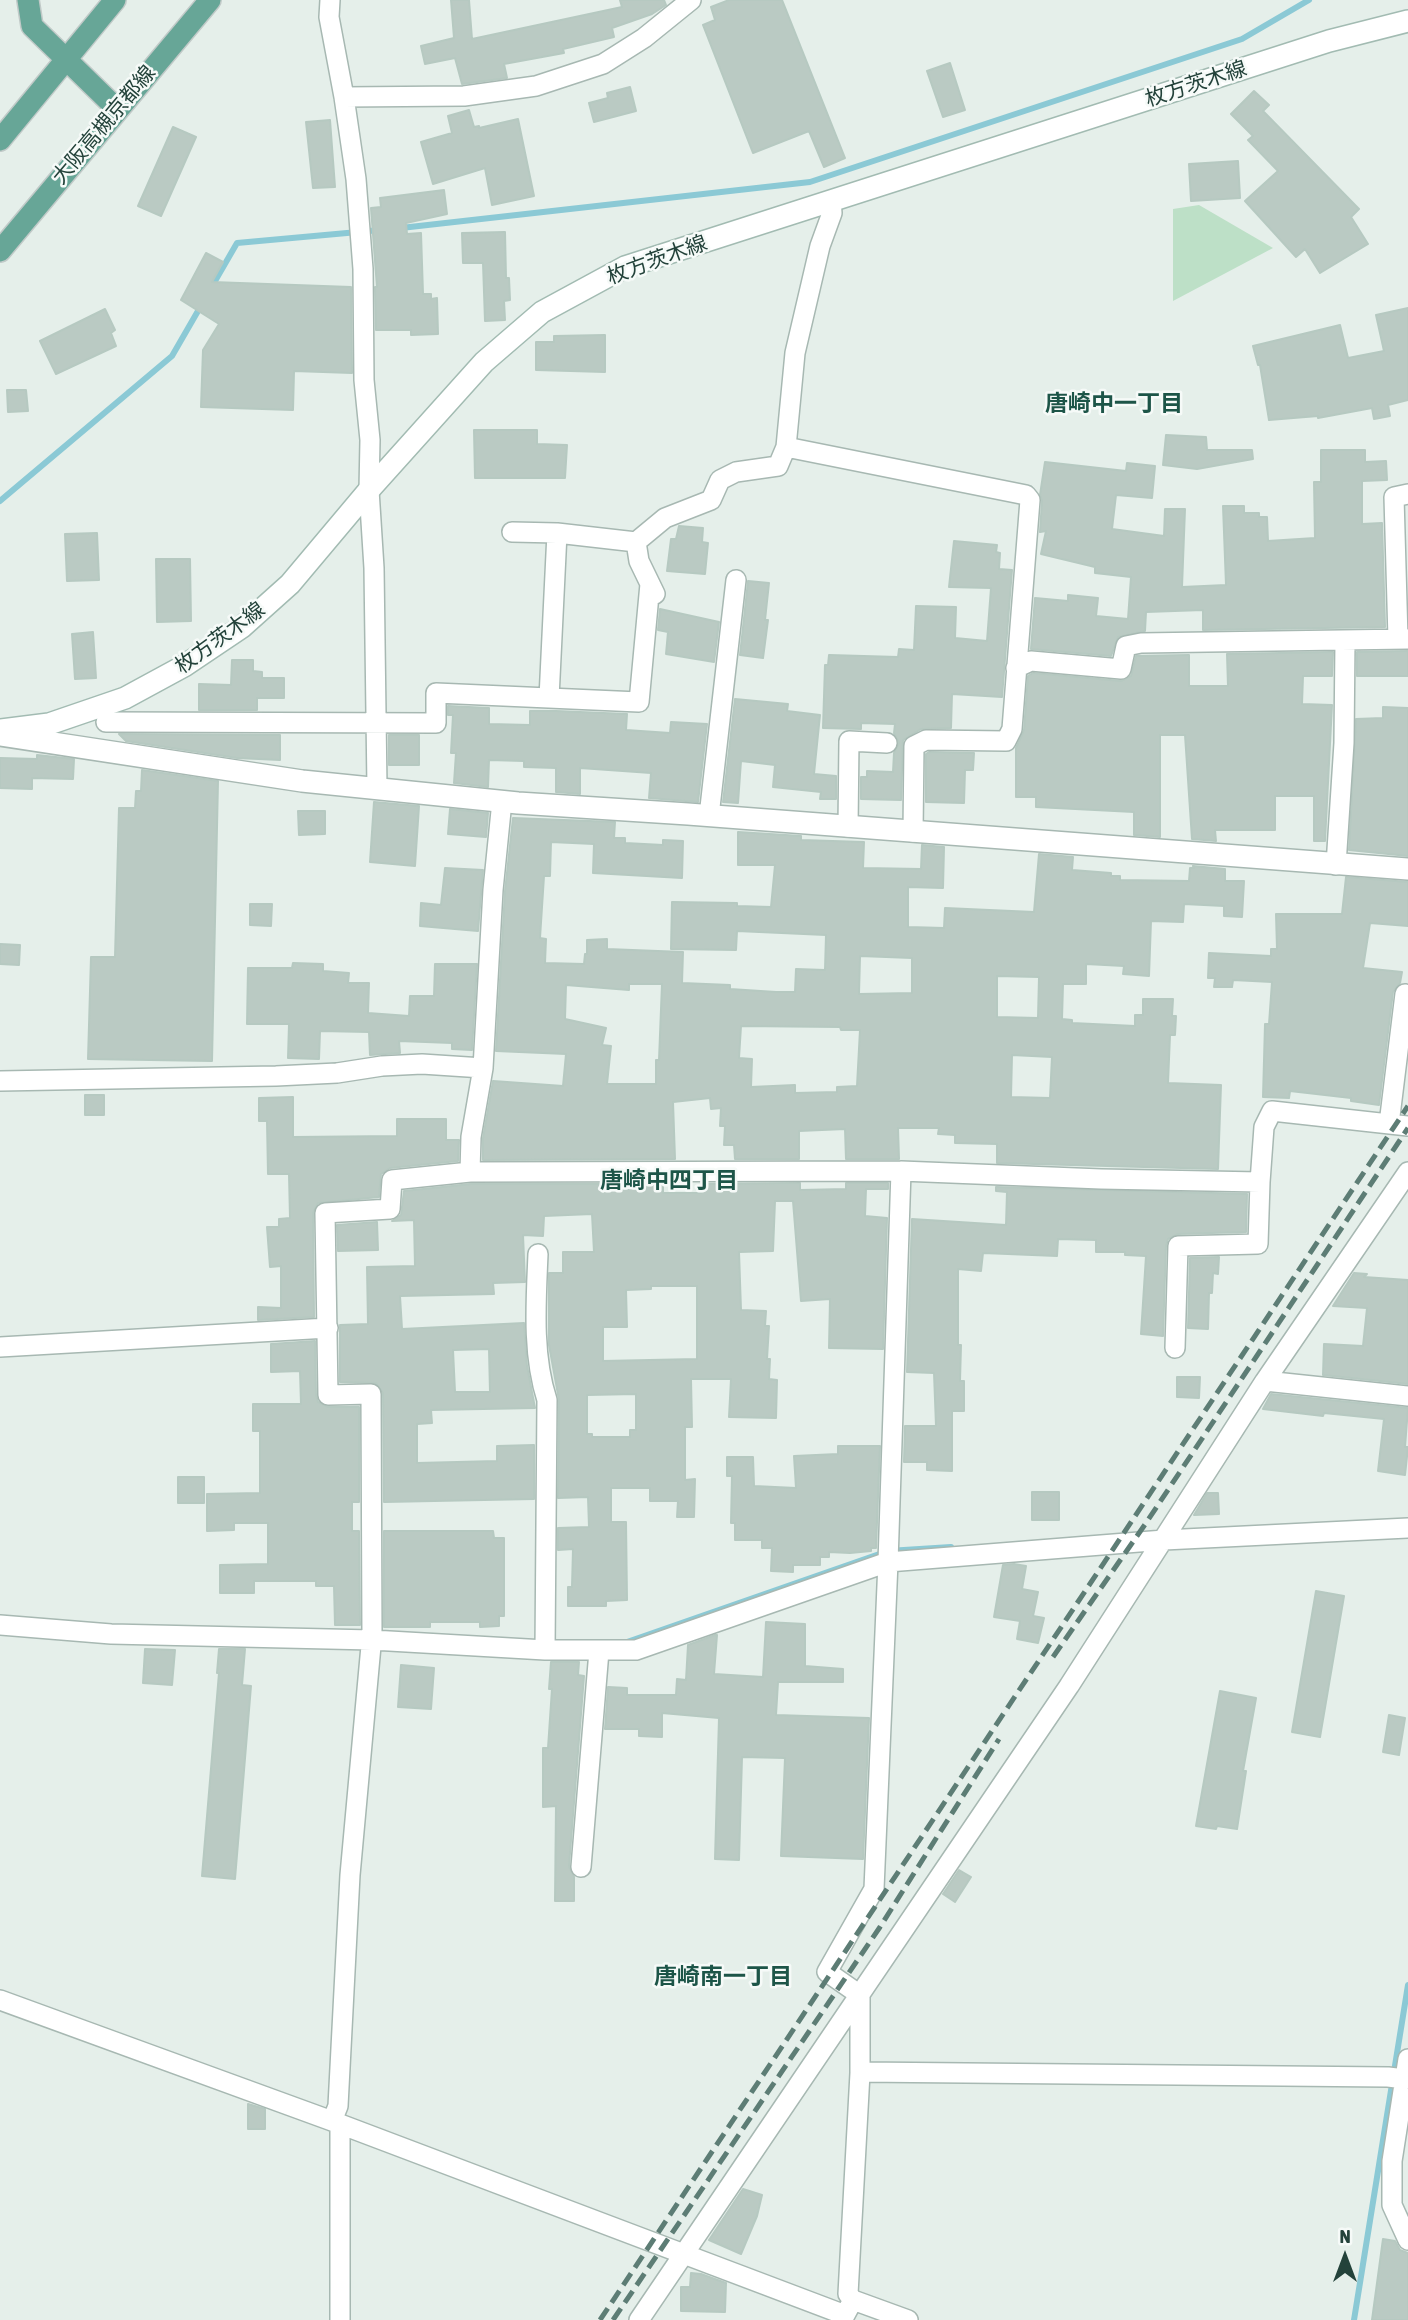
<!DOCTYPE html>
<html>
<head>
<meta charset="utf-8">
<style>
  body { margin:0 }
  #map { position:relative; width:1408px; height:2320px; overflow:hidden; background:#e5efea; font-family:"Asap Condensed",sans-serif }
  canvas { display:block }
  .north { position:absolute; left:1310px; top:2222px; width:70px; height:70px; -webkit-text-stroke:5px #f6faf8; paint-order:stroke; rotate:0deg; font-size:19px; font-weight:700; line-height:28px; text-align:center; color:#23423a }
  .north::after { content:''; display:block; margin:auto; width:24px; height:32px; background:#23423a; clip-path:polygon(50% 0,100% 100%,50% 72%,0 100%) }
</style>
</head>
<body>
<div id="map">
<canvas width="1408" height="2320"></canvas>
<div class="north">N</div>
</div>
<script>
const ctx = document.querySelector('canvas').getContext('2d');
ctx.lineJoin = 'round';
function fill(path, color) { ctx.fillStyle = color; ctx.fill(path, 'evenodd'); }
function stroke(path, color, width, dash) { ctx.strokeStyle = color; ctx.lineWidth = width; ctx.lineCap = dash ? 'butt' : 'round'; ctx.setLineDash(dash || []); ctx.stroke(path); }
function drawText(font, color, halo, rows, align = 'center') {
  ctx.font = font + ' "Asap Condensed","Noto Sans JP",sans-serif'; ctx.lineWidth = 5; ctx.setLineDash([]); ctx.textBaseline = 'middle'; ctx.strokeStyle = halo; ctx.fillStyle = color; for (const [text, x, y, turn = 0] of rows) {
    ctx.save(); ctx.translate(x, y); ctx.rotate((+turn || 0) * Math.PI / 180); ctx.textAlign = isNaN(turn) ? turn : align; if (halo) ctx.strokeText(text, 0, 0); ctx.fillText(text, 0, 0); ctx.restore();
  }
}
fill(new Path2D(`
  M1199,205L1273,248L1173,301V209Z`), '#bde0c7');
stroke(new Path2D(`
  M401,228L810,182L1242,39L1309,0
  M211,288L237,243L380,230
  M0,501L172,356L202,304
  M627,1642L888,1551L951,1547
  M1354,2320L1408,1985`), '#8bc9d5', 6);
const building = new Path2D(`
  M451,0H469L472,39L622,7L620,0H664L666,5L652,14L612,28L614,37L563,49L564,53L504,64L507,78L462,84L455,58L425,64L421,46L454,38Z
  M729,0H782L845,158L824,167L809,131L753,153L703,25L715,20L711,7Z
  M950,63L965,110L943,117L927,71Z
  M630,87L636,111L594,122L589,103L608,98L607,93Z
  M1254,91L1269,105L1263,111L1359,209L1351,217L1368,244L1320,273L1305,249L1296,257L1245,201L1278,171L1248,140L1253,136L1231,114Z
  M469,110L474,127L479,126V128L518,119L534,196L492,205L485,168L433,184L421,142L452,133L448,116Z
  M330,120L335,187L313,188L306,122Z
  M173,127L196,137L161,216L138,206Z
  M1238,161L1240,198L1191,201L1189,164Z
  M444,190L447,214L406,223L407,234L421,233L423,294H431V299L437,298L438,334L411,335V330H376L375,287H377L371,208L381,207L380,198Z
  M505,232L506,278H509L510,300L504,301L505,320L485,321L483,263H463L462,233Z
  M206,253L223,262L212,282L351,287L352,373L294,371L293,410L201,407L203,350L219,324L181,300Z
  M1408,308V400L1388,405L1390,416L1374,419L1372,408L1318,418V416L1269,420L1260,365H1258L1253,346L1340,325L1348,358L1384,351L1376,315Z
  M105,309L115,330L111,333L116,346L56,374L40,341Z
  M605,335V372L536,370V342H554V336Z
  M7,390H26L28,411L8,412Z
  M474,430H537V444L567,445L565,478H475Z
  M1166,435L1206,437L1207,450H1252L1253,459L1197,469L1163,465Z
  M1321,450H1365V462L1386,461L1387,480L1362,481V524L1382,523L1385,627L1203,630V610L1146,612L1145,631L1118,637L1111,656L1031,649L1035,598L1068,601V595L1098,598L1096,616L1128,619L1131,577L1095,573V567L1041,554L1046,531L1040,532L1042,501L1040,495L1045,462L1126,471L1127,463L1155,466L1152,498L1116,495L1112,529L1164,536L1165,509H1185L1182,587L1226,585L1223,506H1244V513H1259V517H1267L1268,541L1315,538L1314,482H1321Z
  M679,526L703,528L702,542L708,543L705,574L667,571L671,539H676Z
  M97,533L99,580L67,581L65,534Z
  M954,541L997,545L996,552L1000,553L999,569L1012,570L1002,697L952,694L951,728L921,729L903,740L901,800L861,799V777H867V771L893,772L894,753L899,743L894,733L895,724L861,723V729L823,728L825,665H828L829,655L898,657L899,649L914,650L916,606L956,607L955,638L987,641L991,588L949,587Z
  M156,559H190L191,621L157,622Z
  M748,581L769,583L765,620H768L763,658L740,655Z
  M660,609L719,622L714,662L666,654L668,632L658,630Z
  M93,632L96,678L75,679L72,634Z
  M1408,651V676H1357V652Z
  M1333,652L1332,676H1303L1302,704L1332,705L1325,841H1314V796H1275V830H1215L1216,841L1192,839L1185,735H1160V837L1134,835V812L1036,807V797H1016V748L1024,730L1028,676L1033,673L1121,681L1131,676L1136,656L1189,655V686H1228L1227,654Z
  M232,660H253V671L262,672V678H284V698H257V710H199V684L231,685Z
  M735,699L788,704L787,711L820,715L814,774L836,776V799H820L821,792L773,787L775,765L741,761L738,803L723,802Z
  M448,706L489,708V724L530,725V711H556L627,714L626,730L670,733L671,722L707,724L698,802L649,798L651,773L580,768V794L556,792V768L524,767V761L489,760L488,787L454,783L456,753H451L453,715H448Z
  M1383,707L1408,708V856L1349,850L1356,719L1383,718Z
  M119,734L280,735V760L237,758L126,741Z
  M389,735H419V765H389Z
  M929,752L974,753L973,770H965L964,803L926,802V754Z
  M37,755L74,759L73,779L32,778V789L0,788V758L37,759Z
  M142,770L218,781L212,1061L88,1059L91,957H115L119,808H135L136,791H141Z
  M374,802L419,806L415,866L370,862Z
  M450,809L488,813L486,837L448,834Z
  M298,811H325V834L299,835Z
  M513,818L615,822L614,838H625V843L663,845V840L683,841L682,878L593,873L594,844L551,842L550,876H544L540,938L546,939L545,963L584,964L585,954H587V940L607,939V949L683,952L682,983L730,985V989L776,992H795L796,969L825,970L826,935L737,931L736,950L671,949L672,902L737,903V906L771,907L775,865H738V832L801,836V840L864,842L863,868L921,869L922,845L944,847L943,888L908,887V927L944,928L945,908L1034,912L1039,854L1073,857L1072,870L1111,873V876H1120V880L1189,881L1190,868H1194L1193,866L1225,869V881H1244L1242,917L1224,916V906L1184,904L1183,922L1151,921L1149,976L1123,974L1124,966L1086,964V984H1063L1062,1019L1072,1020V1023L1135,1026V1015H1143V999H1173L1172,1016H1176L1175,1035H1170L1168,1083L1221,1085L1218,1169L997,1163V1144L955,1143V1135L938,1134L939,1128H898L899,1159H846L845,1129L799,1131V1159H735L734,1145H724L725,1126H720L721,1108L711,1109L710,1098L673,1102L675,1159L483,1160V1138L493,1081L563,1086L566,1054L496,1051L505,891ZM860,956L912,958V993L859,994ZM997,976L1039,977L1038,1018L997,1017ZM629,984H662L659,1060H656V1084H607L611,1046L602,1045L606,1028L565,1019L566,985L629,990ZM741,1026L840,1027L841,1030H860L857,1086L837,1087V1092L795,1093V1085L751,1087L752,1059L739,1058ZM1012,1055L1052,1057L1050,1098L1011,1097Z
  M445,868L483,870L478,931L420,926L421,903L441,905Z
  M1346,877L1408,882V926L1370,923L1363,968L1402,972L1400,983L1393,992L1379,1105L1351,1101V1098L1290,1091L1289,1098L1263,1097L1265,1024H1269L1272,982L1233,980L1232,987H1214L1215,978H1208L1209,953L1271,956V949H1277L1276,914H1342Z
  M250,904H272L271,926L250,925Z
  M0,944L20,945L19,965L0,964Z
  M293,963L323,964V971L349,973L348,983H369L368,1013L409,1016L410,996H434L435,964H477L472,1050L452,1049V1043L399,1041L400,1053L370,1055L369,1032L320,1031L319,1059L288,1058L289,1024H247L248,968H292Z
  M85,1095H104V1115H85Z
  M293,1097V1137L397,1136V1119H446V1140H459L458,1161L390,1168L381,1174L379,1197L318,1203L313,1213L314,1317L258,1320V1307L281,1308V1266L270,1267L267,1227H279V1219L290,1218L289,1174H268L267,1121H259V1098Z
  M800,1183V1190L846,1189V1183H888V1189H866L865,1216L887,1218L883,1349L829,1348L830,1299L801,1301L793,1201H775L773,1251L739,1252L741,1310L766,1311L765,1326H769L767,1359H770L769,1379L777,1380L776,1418L729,1417L731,1379H691L692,1427H685V1480L695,1479L694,1517H677L678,1501H650V1488H611V1522H626L627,1600L606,1601V1606H568V1587H572L573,1549L558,1550V1528L589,1527L588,1497L558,1498L559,1400L549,1345V1273H563V1252H594L592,1214L544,1216L543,1236L523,1235L525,1282L493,1283L494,1294L400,1296L402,1329L524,1323L527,1366L535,1408L431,1410L432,1423L417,1424V1463L497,1461V1446L534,1445V1499L384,1502L383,1393L376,1383L340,1382V1325L368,1324L367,1267L415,1266L414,1220L392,1221L401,1215L404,1191L471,1184H663V1193H701V1184ZM651,1286H697V1359L603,1361V1327H627L626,1290L651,1289ZM489,1349L490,1392H455L453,1350ZM636,1394V1430H630V1437H592V1434H587V1395Z
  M996,1187L1247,1194L1246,1232L1178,1234L1168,1239L1166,1246L1163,1336L1141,1334L1146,1256L1125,1255V1252H1096V1240L1058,1239L1057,1256L983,1253L981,1271L958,1269V1345H961L960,1381H964V1411H952V1471L927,1470V1462H904L905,1426H936L934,1373L907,1372L912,1219L1006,1225L1007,1192L996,1191Z
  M377,1222L378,1250L338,1251L337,1225Z
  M1219,1257L1218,1274L1213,1273L1212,1293H1209L1208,1329L1188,1328L1190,1258Z
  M1354,1273L1367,1274L1364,1277L1408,1280V1384L1323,1375L1324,1344L1363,1346L1367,1308L1333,1306Z
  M315,1341L316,1395L318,1402L328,1407H359V1502H352V1531H359L360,1625H335L334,1586H316V1581H254V1593H220V1565L268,1564V1523H234V1530L207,1531V1494L260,1493V1431H253V1404H301L300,1371L271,1372V1344Z
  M1177,1377H1200L1199,1398L1177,1397Z
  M1271,1394L1408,1408L1405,1447H1408L1405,1475L1378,1471L1384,1419L1324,1413L1323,1416L1263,1409Z
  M838,1446H880L876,1548H871V1551L850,1553L829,1552V1557H820V1565H793V1572L771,1571L772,1548H762V1540H735V1523H731L732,1476H727V1457H753L754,1486L796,1488L794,1456L838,1454Z
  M178,1477H204V1503H178Z
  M1032,1492H1059V1520H1032Z
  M1207,1493H1218L1219,1514L1194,1515Z
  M384,1531H493L494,1538H504V1616H499V1626L480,1627V1622H430V1627H384Z
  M1014,1564L1026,1566L1022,1589L1038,1592L1033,1616L1044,1618L1038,1643L1017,1639L1020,1621L994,1617L1003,1565Z
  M1316,1591L1344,1596L1320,1737L1292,1732Z
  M766,1622L805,1624V1666L843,1669V1682H778L776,1715L869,1718L863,1859L781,1856L785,1758L742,1757L739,1860L715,1859L719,1718L662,1713V1737L639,1736V1729H605L608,1687L627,1688V1695H676L677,1679L686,1680L688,1645L715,1635H717L714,1674L763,1677Z
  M145,1649L175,1650L172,1685L143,1683Z
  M219,1649H245L242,1685L251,1686L235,1879L202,1876L219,1673H217Z
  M551,1662H579L578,1675L584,1676L569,1866L574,1877V1901H555L556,1806L543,1807V1748H548L552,1689H549Z
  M401,1665L434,1668L431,1709L398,1707Z
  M1220,1691L1256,1698L1243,1771H1246L1237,1829L1217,1826L1216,1829L1196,1826Z
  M1389,1715L1405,1718L1399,1755L1383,1752Z
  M959,1870L971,1877L955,1902L943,1894Z
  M248,2104L265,2109V2129H248Z
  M743,2189L762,2195L757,2216L741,2254L709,2240Z
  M1383,2239L1395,2241L1400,2250L1408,2253V2320H1372Z
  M691,2273L701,2274L726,2283L725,2312L681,2311V2287H690Z`);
fill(building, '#bacac3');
stroke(building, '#b6c9c1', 2);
const minor = new Path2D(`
  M330,0L329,17L344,97L356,179L363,269L364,380L370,440L369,490L374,568L377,788
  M344,97L464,96L536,86L603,64L644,38L691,0
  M831,201L832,213L820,246L795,353L786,447L1026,495L1030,500L1012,729L1006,741L926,740L914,746L913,832
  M512,532L557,533L636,542
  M655,594L639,561L636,542L665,518L711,500L720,480L736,472L778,466L786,447
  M1398,639L1394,497L1408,494
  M1016,668L1031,661L1121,669L1126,646L1141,643L1408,639
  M549,698L557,533
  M106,722L436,723V693L639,702L650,584
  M709,816L736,580
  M848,827L849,741L887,743
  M1336,865L1344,743L1345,641
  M483,1068L471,1137L470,1172L901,1171L1101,1179L1260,1182L1264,1127L1272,1111L1408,1126
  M0,1081L276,1076L337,1073L382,1066L422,1064L483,1068L493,890L502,801
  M1389,1124L1405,994
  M901,1171L888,1562L874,1889L827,1972L860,1995V2073L848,2294L853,2300L908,2320
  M538,1254C536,1302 532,1354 547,1400L545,1650
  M0,1347L328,1328
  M1175,1348L1178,1246L1258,1244L1260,1182
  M1265,1381L1408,1396
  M0,1625L111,1634L372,1640L545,1650H636L888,1562L1164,1540L1408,1528
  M581,1867L599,1651
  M0,2000L332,2121L845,2315L853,2300
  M1408,2059L1392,2161V2205L1408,2240
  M860,2072L1388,2077L1405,2079
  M332,2121L338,2106L350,1875L372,1635L371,1394L328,1395L325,1213L390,1209L392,1180L470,1172
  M340,2124V2320
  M639,2320L1069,1686L1265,1381L1408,1172`);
const tertiary = new Path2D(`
  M0,735L302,781L518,803L688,814L1408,869`);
const secondary = new Path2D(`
  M0,730L49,724L125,698L184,666L242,627L290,584L369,490L484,362L542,312L625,267L1329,41L1408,21`);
const primary = new Path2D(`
  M28,0L32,26L117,109
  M0,140L115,0
  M0,251L210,0`);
stroke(minor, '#a7b8b2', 22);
stroke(tertiary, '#a7b8b2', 24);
stroke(secondary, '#a2bbb2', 24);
stroke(primary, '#c1cac8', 24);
stroke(minor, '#fff', 19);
stroke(tertiary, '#fff', 21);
stroke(secondary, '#fff', 21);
stroke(primary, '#67a697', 21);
stroke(new Path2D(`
  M1053,1657L1146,1523L1408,1128
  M600,2320L1408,1106
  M613,2320L880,1927L999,1739`), '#5d7d75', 5, [14, 7]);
drawText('21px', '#23423a', '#f6faf8', [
  ["枚方茨木線",1196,84,-18],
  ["大阪高槻京都線",104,125,-50],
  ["枚方茨木線",657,260,-20],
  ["枚方茨木線",220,638,-36]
]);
drawText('bold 23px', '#1d5548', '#f6faf8', [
  ["唐崎中一丁目",1114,404],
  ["唐崎中四丁目",669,1181],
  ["唐崎南一丁目",723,1977]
]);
</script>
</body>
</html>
